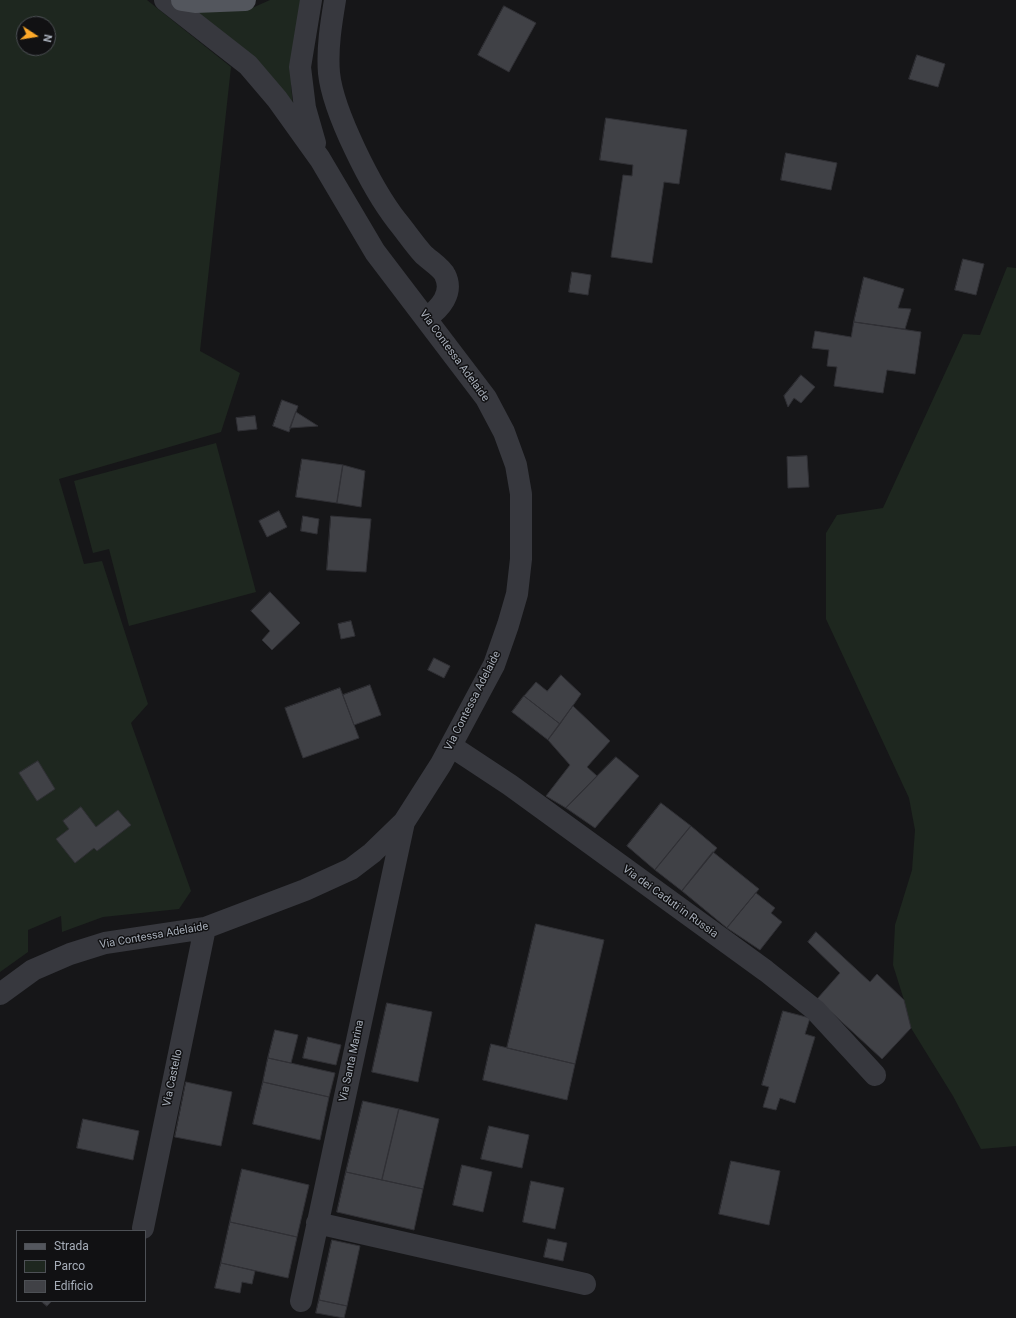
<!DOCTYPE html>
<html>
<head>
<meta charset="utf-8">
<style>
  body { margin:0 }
  #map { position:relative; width:1016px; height:1318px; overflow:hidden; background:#161618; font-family:Roboto,sans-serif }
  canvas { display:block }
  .legend { position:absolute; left:16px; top:1230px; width:130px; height:72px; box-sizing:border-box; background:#111113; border:1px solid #4d5055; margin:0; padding:5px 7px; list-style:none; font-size:12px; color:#a7aeb9 }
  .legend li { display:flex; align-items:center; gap:8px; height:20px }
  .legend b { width:20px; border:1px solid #4d5055 }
  .north { position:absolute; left:16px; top:16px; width:40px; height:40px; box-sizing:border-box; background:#111113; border:1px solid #4d5055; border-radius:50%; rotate:102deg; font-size:11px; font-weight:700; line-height:16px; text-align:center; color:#a7aeb9 }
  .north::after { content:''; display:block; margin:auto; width:14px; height:18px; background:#fda929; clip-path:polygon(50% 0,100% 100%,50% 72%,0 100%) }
</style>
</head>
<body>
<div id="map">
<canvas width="1016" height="1318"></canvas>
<ul class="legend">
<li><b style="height:5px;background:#53565d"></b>Strada</li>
<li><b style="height:11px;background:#1e271f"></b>Parco</li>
<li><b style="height:11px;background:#404146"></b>Edificio</li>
</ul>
<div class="north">N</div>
</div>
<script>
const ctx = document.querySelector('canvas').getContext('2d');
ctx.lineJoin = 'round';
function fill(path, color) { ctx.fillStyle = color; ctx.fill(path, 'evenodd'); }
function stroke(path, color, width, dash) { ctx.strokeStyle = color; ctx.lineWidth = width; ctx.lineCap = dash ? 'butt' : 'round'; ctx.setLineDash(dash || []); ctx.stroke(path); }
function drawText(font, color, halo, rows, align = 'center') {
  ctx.font = font + ' Roboto,sans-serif'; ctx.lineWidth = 3; ctx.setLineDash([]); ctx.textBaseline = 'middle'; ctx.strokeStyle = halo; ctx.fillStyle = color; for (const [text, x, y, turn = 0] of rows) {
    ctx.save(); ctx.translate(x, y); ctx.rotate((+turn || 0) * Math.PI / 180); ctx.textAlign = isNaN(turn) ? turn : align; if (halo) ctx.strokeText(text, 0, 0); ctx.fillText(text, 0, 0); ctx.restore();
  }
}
fill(new Path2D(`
  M0,0H147L231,67L200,351L240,373L221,432L59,479L84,564L102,561L148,704L131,723L191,891L179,909L103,917L62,932L61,916L28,930V952L0,972ZM24,24H48V48H24Z
  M270,0H302L291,85L293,106L186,9L222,11L252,8Z
  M1007,267L1016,268V1146L981,1149L953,1096L911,1028L904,1000L893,965L895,925L912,870L915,830L909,798L826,619V533L837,515L883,508L963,334L980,335Z
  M216,443L256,592L129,626L109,549L93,553L74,481Z`), '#1e271f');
const building = new Path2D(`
  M504,6L536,23L509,72L478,55Z
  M917,55L945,64L938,87L909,79Z
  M606,118L687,130L679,184L664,182L652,263L611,257L623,175L632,176L633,165L600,160Z
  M786,153L837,163L831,190L781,180Z
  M963,259L984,264L976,295L955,290Z
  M572,272L591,275L588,295L569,292Z
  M864,277L904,289L898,308L911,309L905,329L854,322Z
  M854,322L921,332L915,374L887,370L883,393L834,386L837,367L827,366L829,350L812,348L815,331L851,337Z
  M801,375L815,387L801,403L794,398L788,407L784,396Z
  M282,400L298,406L289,432L273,426Z
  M296,412L318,426L290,428Z
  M255,416L257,429L238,431L236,418Z
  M807,456L809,487L788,488L787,457Z
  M302,459L343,465L337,503L296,497Z
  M343,465L365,471L361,507L337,503Z
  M279,511L287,527L267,537L259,521Z
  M303,516L319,519L317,534L301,531Z
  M331,516L371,519L366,572L327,570Z
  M270,592L300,623L272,650L262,640L270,631L251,611Z
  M351,621L355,636L341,639L338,624Z
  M434,658L450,666L444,678L428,670Z
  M561,675L581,694L560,724L524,696L536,682L547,691Z
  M370,685L381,715L354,725L343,695Z
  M340,688L359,738L303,758L285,708Z
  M524,696L560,724L548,740L512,712Z
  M573,706L610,741L587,767L597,776L566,808L546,796L570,765L548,740Z
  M616,757L639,776L595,828L566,808Z
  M38,761L55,789L37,801L19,773Z
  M661,803L691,826L655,870L627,846Z
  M81,807L96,827L118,810L131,825L97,851L94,848L75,863L56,839L69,829L63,821Z
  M691,826L717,848L682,891L655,870Z
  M713,852L759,889L727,928L682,891Z
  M756,893L775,908L771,913L782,922L760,950L727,928Z
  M536,924L604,940L575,1064L507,1048Z
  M816,932L870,982L877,974L904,1000L911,1028L882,1059L817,999L840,973L808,942Z
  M387,1003L432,1012L418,1082L372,1072Z
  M783,1011L810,1018L805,1034L815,1037L795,1103L780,1098L776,1110L763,1107L769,1087L762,1085Z
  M275,1030L298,1035L291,1063L268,1058Z
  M308,1037L341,1045L336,1065L303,1058Z
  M491,1044L575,1064L567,1100L483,1080Z
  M268,1058L335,1073L329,1097L263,1082Z
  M186,1082L232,1092L221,1146L175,1137Z
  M263,1082L329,1097L320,1140L253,1124Z
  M363,1101L399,1109L382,1180L346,1172Z
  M399,1109L439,1119L423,1189L382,1180Z
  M83,1119L139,1131L133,1160L77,1148Z
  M489,1126L529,1135L522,1168L481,1159Z
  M731,1161L780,1171L769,1225L719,1214Z
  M462,1165L492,1172L483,1212L453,1205Z
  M242,1169L309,1185L297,1237L230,1222Z
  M346,1172L423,1189L414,1230L337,1212Z
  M531,1181L564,1188L555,1229L523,1222Z
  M230,1222L297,1237L288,1278L221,1263Z
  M548,1239L567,1243L563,1261L544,1257Z
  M332,1240L360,1246L347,1306L319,1300Z
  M221,1263L255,1271L252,1284L242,1282L240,1293L215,1288Z
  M319,1300L347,1306L344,1318L316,1313Z
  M41,1301H52L47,1306Z`);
fill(building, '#404146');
stroke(building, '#303035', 1);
stroke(new Path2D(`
  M311,0L300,67L305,108L315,143
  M335,0C331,24 327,49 329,73C333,112 372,189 397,221C406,232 414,244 423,254C429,260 442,268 445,275C454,293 440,309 426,318
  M451,746L510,785L766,971L815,1010L875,1075
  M0,994L33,970L70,954L105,943L205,928L305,890L351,869L372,853L404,822L441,764L494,665L508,625L517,594L521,559V494L516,465L504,432L486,398L375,252L320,159L277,99L248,65L165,0
  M317,1223L585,1284
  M143,1228L205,928
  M301,1301L404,822`), '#37383e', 22);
stroke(new Path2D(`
  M182,0L195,2L245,0`), '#53565d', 22);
drawText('11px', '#a7aeb9', '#111113', [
  ["Via Contessa Adelaide",454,356,54],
  ["Via Contessa Adelaide",473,701,-63],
  ["Via dei Caduti in Russia",670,902,36],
  ["Via Contessa Adelaide",154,936,-10],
  ["Via Santa Marina",352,1061,-78],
  ["Via Castello",173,1078,-78]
]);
</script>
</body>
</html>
